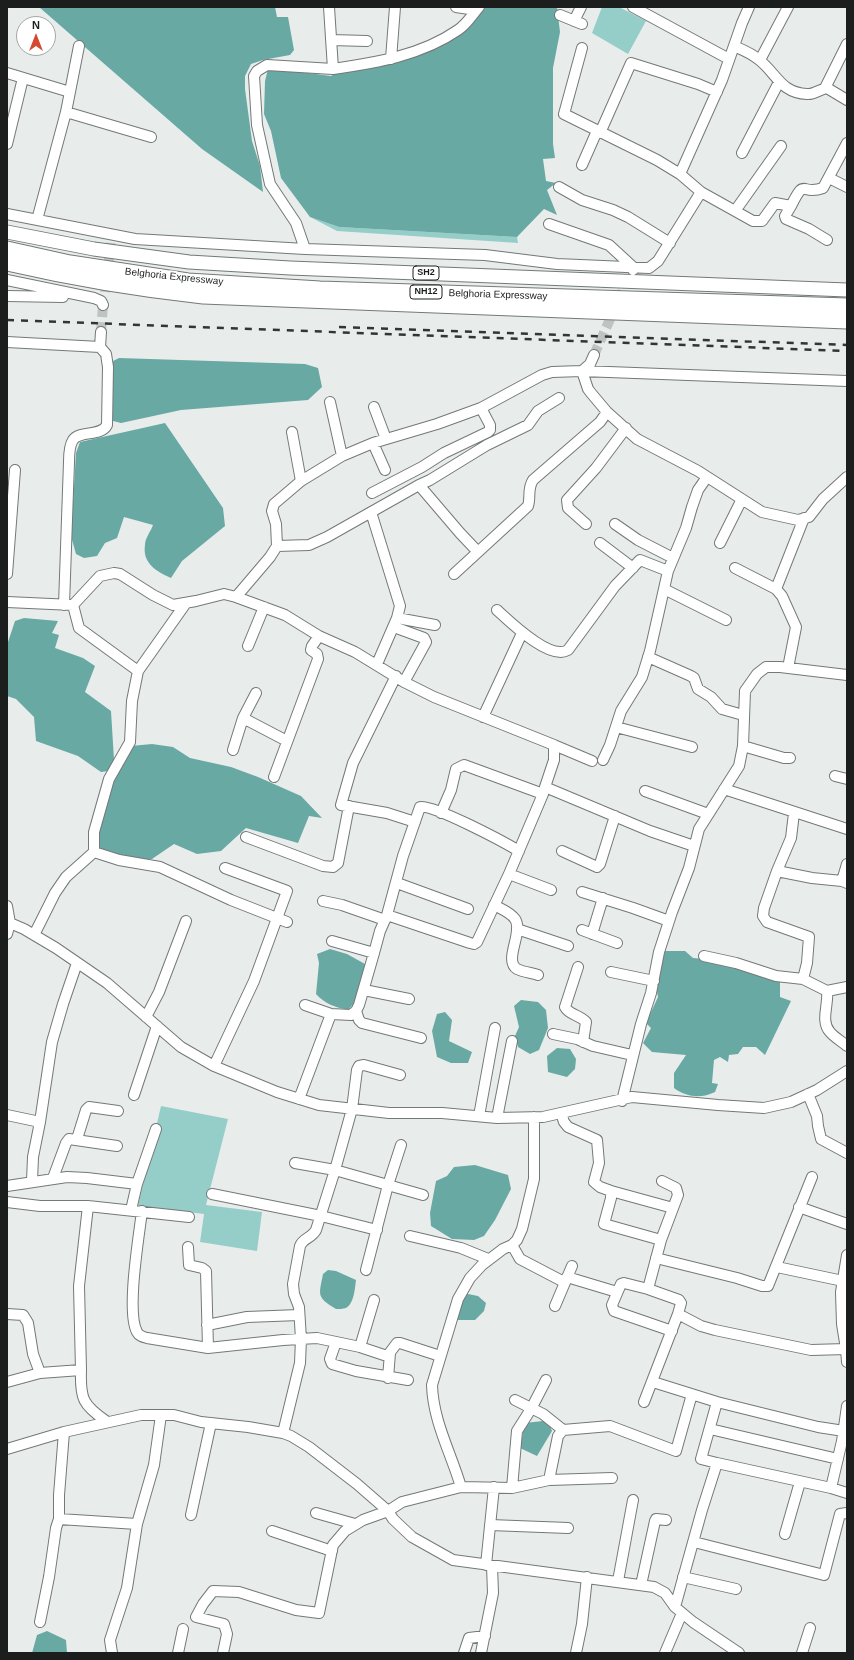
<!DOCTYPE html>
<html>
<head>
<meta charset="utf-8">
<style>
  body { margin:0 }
  #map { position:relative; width:854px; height:1660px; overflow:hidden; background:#e8edec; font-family:Helvetica,sans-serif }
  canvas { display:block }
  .frame { position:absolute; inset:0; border:8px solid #1c1e1e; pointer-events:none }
  .north { position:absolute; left:16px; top:16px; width:40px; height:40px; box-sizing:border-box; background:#fff; border:1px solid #a4a5a5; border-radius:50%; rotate:0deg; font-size:11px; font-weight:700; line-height:16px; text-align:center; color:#1c1e1e }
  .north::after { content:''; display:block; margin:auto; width:14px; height:18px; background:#d54930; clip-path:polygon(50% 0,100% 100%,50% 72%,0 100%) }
</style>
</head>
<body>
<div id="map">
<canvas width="854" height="1660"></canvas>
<div class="frame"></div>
<div class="north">N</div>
</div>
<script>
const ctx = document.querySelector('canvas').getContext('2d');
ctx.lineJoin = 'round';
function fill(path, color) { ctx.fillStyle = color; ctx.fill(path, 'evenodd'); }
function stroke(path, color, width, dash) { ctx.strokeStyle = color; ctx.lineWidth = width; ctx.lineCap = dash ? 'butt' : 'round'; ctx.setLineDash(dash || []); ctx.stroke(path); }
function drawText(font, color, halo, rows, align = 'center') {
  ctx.font = font + ' Helvetica,sans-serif'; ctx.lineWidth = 4; ctx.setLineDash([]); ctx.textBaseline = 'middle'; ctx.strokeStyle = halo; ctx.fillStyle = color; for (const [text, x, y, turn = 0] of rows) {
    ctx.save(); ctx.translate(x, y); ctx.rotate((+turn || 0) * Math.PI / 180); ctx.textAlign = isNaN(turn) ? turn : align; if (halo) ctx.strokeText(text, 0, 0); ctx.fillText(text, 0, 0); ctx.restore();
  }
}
fill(new Path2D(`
  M602,7H619L646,21L628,54L592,33Z
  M310,217L339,227L517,237L518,243L337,231Z
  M161,1106L228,1119L206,1205L262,1212L257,1251L200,1242L204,1214L138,1206Z`), '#95cec9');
fill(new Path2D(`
  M39,7H275L277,17H288L294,50L290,55L263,60L251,64L245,76V89L252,141L260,166L263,192L202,149Z
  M482,7H557L560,32L553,68V144L555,158L543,159L546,181L556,183L547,190L557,215L544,209L517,237L339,227L310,217L281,178L271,131L264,114L265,81L268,69L293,71L331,76L338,71L425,50L471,26Z
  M119,358L305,364L318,368L322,387L308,400L181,410L121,423L113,421L108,370L109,363Z
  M165,423L223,508L225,526L182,561L171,578C157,572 142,563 145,545C145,538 151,531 153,525L124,517L117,538L105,543L97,556L84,558L76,554L71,536L76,453L80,442Z
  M24,618L58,621L52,633L59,635L55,648L83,658L95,666L85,692L111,711L114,760L108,771L101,772L78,756L36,741L34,717L16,699L7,696V645L15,621Z
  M152,744L173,747L190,758L231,767L258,777L301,796L322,818L309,816L298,843L246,828L221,851L197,854L174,844L152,859H133L106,855L95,847L103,804L120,760L131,746Z
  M330,949L347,954L365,964L355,1002L348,1010C335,1007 325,1004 316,994L319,963L317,954Z
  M665,951H685L693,958L726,961L748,973L756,971L780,980V997L791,1001L765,1055L756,1047H743L738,1054L729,1055L728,1062L720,1057L714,1060L712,1083L718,1084L715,1092C701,1099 686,1097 674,1088V1073L686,1055L652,1052L643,1043L651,1028L646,1023L658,997L656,987Z
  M521,1000L538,1002L546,1010L548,1028L539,1050L530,1054L518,1047L515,1036L519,1027L514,1006Z
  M445,1012L452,1020L449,1041L472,1052L468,1063H451L437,1057L432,1031L437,1014Z
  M557,1048L570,1049L576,1059L575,1069L567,1077L548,1072L547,1056Z
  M475,1165L508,1175L511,1189L495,1220L484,1236L474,1240L452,1239L431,1226L430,1213L436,1181L447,1176L454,1167Z
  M328,1270L336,1271L356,1280C355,1288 354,1304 346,1308C343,1309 339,1309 336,1309C316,1297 319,1295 323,1274Z
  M468,1294L478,1296L486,1303L484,1311L475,1320H457L455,1315L461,1297Z
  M543,1421L549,1424L552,1431L537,1456L520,1448L525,1423Z
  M47,1631L66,1640L67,1653H32L37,1635Z`), '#68a9a4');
stroke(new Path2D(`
  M105,292L111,243
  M101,332L103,305
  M594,355L631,272`), '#bfc4c3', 10, [10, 5]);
const minor = new Path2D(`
  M456,7L476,10
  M633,7L729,59
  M749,7L742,23L722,80L680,174L701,192L753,221H762L775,203L791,206C806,176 800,196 823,188L847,143
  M560,15L582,24
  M574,21L581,7
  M331,40L367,41
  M734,46C743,50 751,53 758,59C776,72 780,93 807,94C814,95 820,89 827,88L847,100
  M582,48L564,114L657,160L680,174
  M391,59L395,7
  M760,60L788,7
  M333,69C376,63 422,55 458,30C467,24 472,15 479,7
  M7,73L70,92
  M825,88L847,44
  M66,112L79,46
  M600,133L631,63L698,84L717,92
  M7,144L23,78
  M742,153L779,82
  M582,165L597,131
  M829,178L847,187
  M559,187L582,200L613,210L628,217L670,243
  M791,206L785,216L786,219L809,229L827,240
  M735,211L781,146
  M7,214L135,239L305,249L485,255L557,264L649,268L658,261L701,192
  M37,220L66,112L151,137
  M549,224L609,245L634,268L633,270
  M305,249L296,223L270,184L257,125L254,76L257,71L267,65L333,69L329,7
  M7,280L94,298L101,301L103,305
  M7,296L63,297
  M7,342L100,347L106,354L108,367L107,425C101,437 80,430 73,440C69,446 69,456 69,462L64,605
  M100,347L101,332
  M594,355L590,364L582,371L588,389L591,393L607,412L637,439L698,471L762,512L798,520L809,517L823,499L847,477
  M330,402L342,456
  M374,407L386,439
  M292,432L301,481
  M373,443L385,470
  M419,485L430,480L487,445L528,425L538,411L559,398
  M372,493L422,467L444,453L488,432L490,430V425L481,408
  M371,512L400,606L397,618L377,664
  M586,524L568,508L567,500L596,468L626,428
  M615,524L638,540L673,558
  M600,543L633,568
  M720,543L742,499
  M277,546L309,545L327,537L419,485L460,533L478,552
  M735,568L776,589L782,596L796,627L788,668
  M7,574L15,470
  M454,574L528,506C531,497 527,489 533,480L600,422L607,412
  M664,589L726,620
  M776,589L804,518
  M236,597L285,615L319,636L355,652L404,682L434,697L554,745V760L545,787L650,831L694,846
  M7,602L73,605L100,576L114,573L120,574L153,595L173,605L196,601L224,594L236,597L270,557L277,546L276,524L272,511L274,504L301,481L342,456L373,443L437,424L481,408L542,375L552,372L582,371L847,381
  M73,605L79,628L138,671L132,701L130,742L109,779L94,832V852L119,860L160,867L231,900L287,922
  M497,610C510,622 550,661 568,650L615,586L640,560L668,571
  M397,618L435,625
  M394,627L424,638L426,642L404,682
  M248,646L264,607
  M648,657L691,676L694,678L698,689L711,697L722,709L743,715
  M138,671L186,603
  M396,676L353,763L341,805L387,813L415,822
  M483,717L522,633
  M243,718L287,741
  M616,727L692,747
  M554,745L592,761
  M743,746L784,758H790
  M233,750L243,718L256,693
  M603,760L610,745L621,711L642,677L650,651L668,571L686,528L692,507L698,490L707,477
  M835,776L847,779
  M274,777L318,659L317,654L311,650L312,646L319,636
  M724,789L847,829
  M645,791L708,814
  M441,813L451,790L456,769L464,765L543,794
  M246,837L323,866L333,867L338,863L349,806
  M519,851C504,842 433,804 420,807L403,856L387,915L470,943L474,944L477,942L509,874L543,794L545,787
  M562,851L597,867L600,864L615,816
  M847,864L842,881L847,883
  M777,871L791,838L794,813
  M509,874L551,890
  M842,881L812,878L777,871L764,908L763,916L767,922L809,937L807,963L803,979L827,991C829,1004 820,1021 830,1032C834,1037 841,1041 847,1046
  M397,883L468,909
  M582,892L633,908L669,921
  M323,901L342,905L385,920
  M494,905C501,909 510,912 515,919C524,932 503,960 517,969C523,972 532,973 538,975
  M7,906L10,923L24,929L56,948L107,983L181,1047L214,1066L277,1092L319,1105L389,1113H442L497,1118L543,1117L632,1097L718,1105L764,1108L791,1102L817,1090L847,1071
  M7,922L10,923L7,934
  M517,929L568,946
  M582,930L617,943
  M592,934L603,898
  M34,935L55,893L66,877L94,852
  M374,953L380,931L387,915
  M704,956L736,963L776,976L803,979
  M578,967L565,1007C569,1015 580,1015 586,1022L583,1042
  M611,972L654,981
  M364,990L409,999
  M827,991L847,987
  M305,1005L331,1014L351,1015L356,1011L359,1005L374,953L332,941
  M356,1011L359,1020L362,1023L421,1038
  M146,1017L159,992L186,921
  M553,1034L577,1039L593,1046L632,1055
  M214,1066L254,981L287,891L225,868
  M808,1094L817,1116L818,1126L821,1139L847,1153
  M134,1095L157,1026
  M299,1099L331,1014
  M622,1101L641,1024L651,993L659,952L672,912L689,868L699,829L739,766L743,746L745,691L757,674L766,667H780L847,675
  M561,1113L564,1122L568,1127L597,1140L599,1163L594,1182L600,1187L611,1191V1198L604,1224L661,1240
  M7,1115L40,1122
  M479,1116L495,1028
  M497,1118L512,1041
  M77,1139L86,1110L89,1107L118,1111
  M295,1163L335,1170L423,1195
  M53,1178L66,1143L69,1139L117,1146
  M32,1181L33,1157L40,1122L52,1042L63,1004L77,963
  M7,1186L67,1177L87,1178L137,1184L156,1129
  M611,1191L673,1208
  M212,1194L321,1216L377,1230
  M7,1202L40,1206H88L189,1217
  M799,1207L847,1224
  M131,1210L137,1184
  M142,1211C139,1236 126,1312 137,1332C139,1336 143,1337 147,1338L208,1348L283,1340L317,1338L360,1347L384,1355H388L397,1343H400L440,1356
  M410,1236L461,1248L488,1259
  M512,1245L520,1259L564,1282
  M188,1247L189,1265L202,1268L206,1271L208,1348
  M656,1258L737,1278L762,1286H768L812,1177
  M777,1267L843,1281
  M366,1270L388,1185L401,1145
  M567,1277L617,1292
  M648,1289L661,1240L678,1195L676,1188L662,1181
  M555,1306L572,1266
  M7,1314L23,1315L28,1323L33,1354L40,1373L81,1370C80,1399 83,1405 106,1421
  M207,1325L247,1317L299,1315
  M672,1331L614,1311L612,1305L621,1284L624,1283L648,1289L679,1300L681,1303L678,1314L701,1326L715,1330L811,1350L846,1349L847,1362
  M336,1342L330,1359L332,1364L356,1371L408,1380
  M360,1347L374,1300
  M846,1349L842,1324L841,1292L847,1255
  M81,1370L79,1286L88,1206
  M388,1378L390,1353
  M7,1382L40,1373
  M653,1382L717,1402
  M515,1400L543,1414L563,1430
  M644,1402L678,1314
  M847,1406L842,1441L831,1488L847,1493
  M710,1429L838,1459
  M283,1433L300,1363L301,1339L299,1307L294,1294L293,1284L300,1246C303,1238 312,1238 316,1230L335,1170L352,1109L357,1070L359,1066L364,1065L400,1075
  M7,1449L64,1432L141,1415H174L201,1422L248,1427L283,1433L291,1436L309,1447L357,1484L388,1511L393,1519L412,1537L453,1560L654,1587L665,1593L675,1607L693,1622L739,1653
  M717,1463L701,1459L717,1402L818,1427L844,1431
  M549,1480L558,1436L563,1430L610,1426L676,1451L692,1394
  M461,1487C451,1453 433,1421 432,1385L458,1299L470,1278L482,1265L503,1249L512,1245L517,1240L522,1229L534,1179V1117
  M512,1488L517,1431L531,1409L546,1380
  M316,1513L355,1524
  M191,1515L211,1423
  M59,1519L137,1524
  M490,1525L568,1528
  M272,1531L332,1551
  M785,1534L800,1482
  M694,1542L824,1575L840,1514L847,1513
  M486,1565L494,1487
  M683,1577L736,1589
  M618,1581L633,1500
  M641,1585L655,1521L656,1519L666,1520
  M675,1607L702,1510L717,1463L831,1488
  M40,1622L49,1577L56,1528L59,1519V1495L64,1432
  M112,1653L110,1640L127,1588L137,1524L154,1465L161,1415
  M178,1653L183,1629
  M223,1653L227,1634L224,1624L196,1617L203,1604L213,1591L239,1592L296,1610L319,1613L333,1545L345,1531L363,1520L388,1511L402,1502L461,1487L512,1488L549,1480L612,1478
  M464,1653L469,1638L485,1636
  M481,1653L493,1593L492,1566
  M576,1653L582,1624L587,1577
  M665,1653L682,1613
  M802,1653L810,1628`);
const major = new Path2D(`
  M7,232L94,249L189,262L290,268L847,290`);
const highway = new Path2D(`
  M7,249L70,263L188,281L320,289L847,306
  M7,263C72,278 137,289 203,296L847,321`);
stroke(minor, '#747878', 12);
stroke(major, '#747878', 15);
stroke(highway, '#747878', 17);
stroke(minor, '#fff', 10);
stroke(major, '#fff', 13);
stroke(highway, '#fff', 15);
stroke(new Path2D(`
  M7,320L847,351
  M339,327L847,345`), '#333535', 2.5, [7, 7]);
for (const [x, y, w] of [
  [426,273,26],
  [426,292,32]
]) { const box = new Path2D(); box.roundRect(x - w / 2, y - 7, w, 14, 3); ctx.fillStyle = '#fff'; ctx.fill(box); stroke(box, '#1c1e1e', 1); }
drawText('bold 9px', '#1c1e1e', null, [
  ["SH2",426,273],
  ["NH12",426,292]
]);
drawText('10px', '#1c1e1e', '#fff', [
  ["Belghoria Expressway",174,277,6],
  ["Belghoria Expressway",498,295,2]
]);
</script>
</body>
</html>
